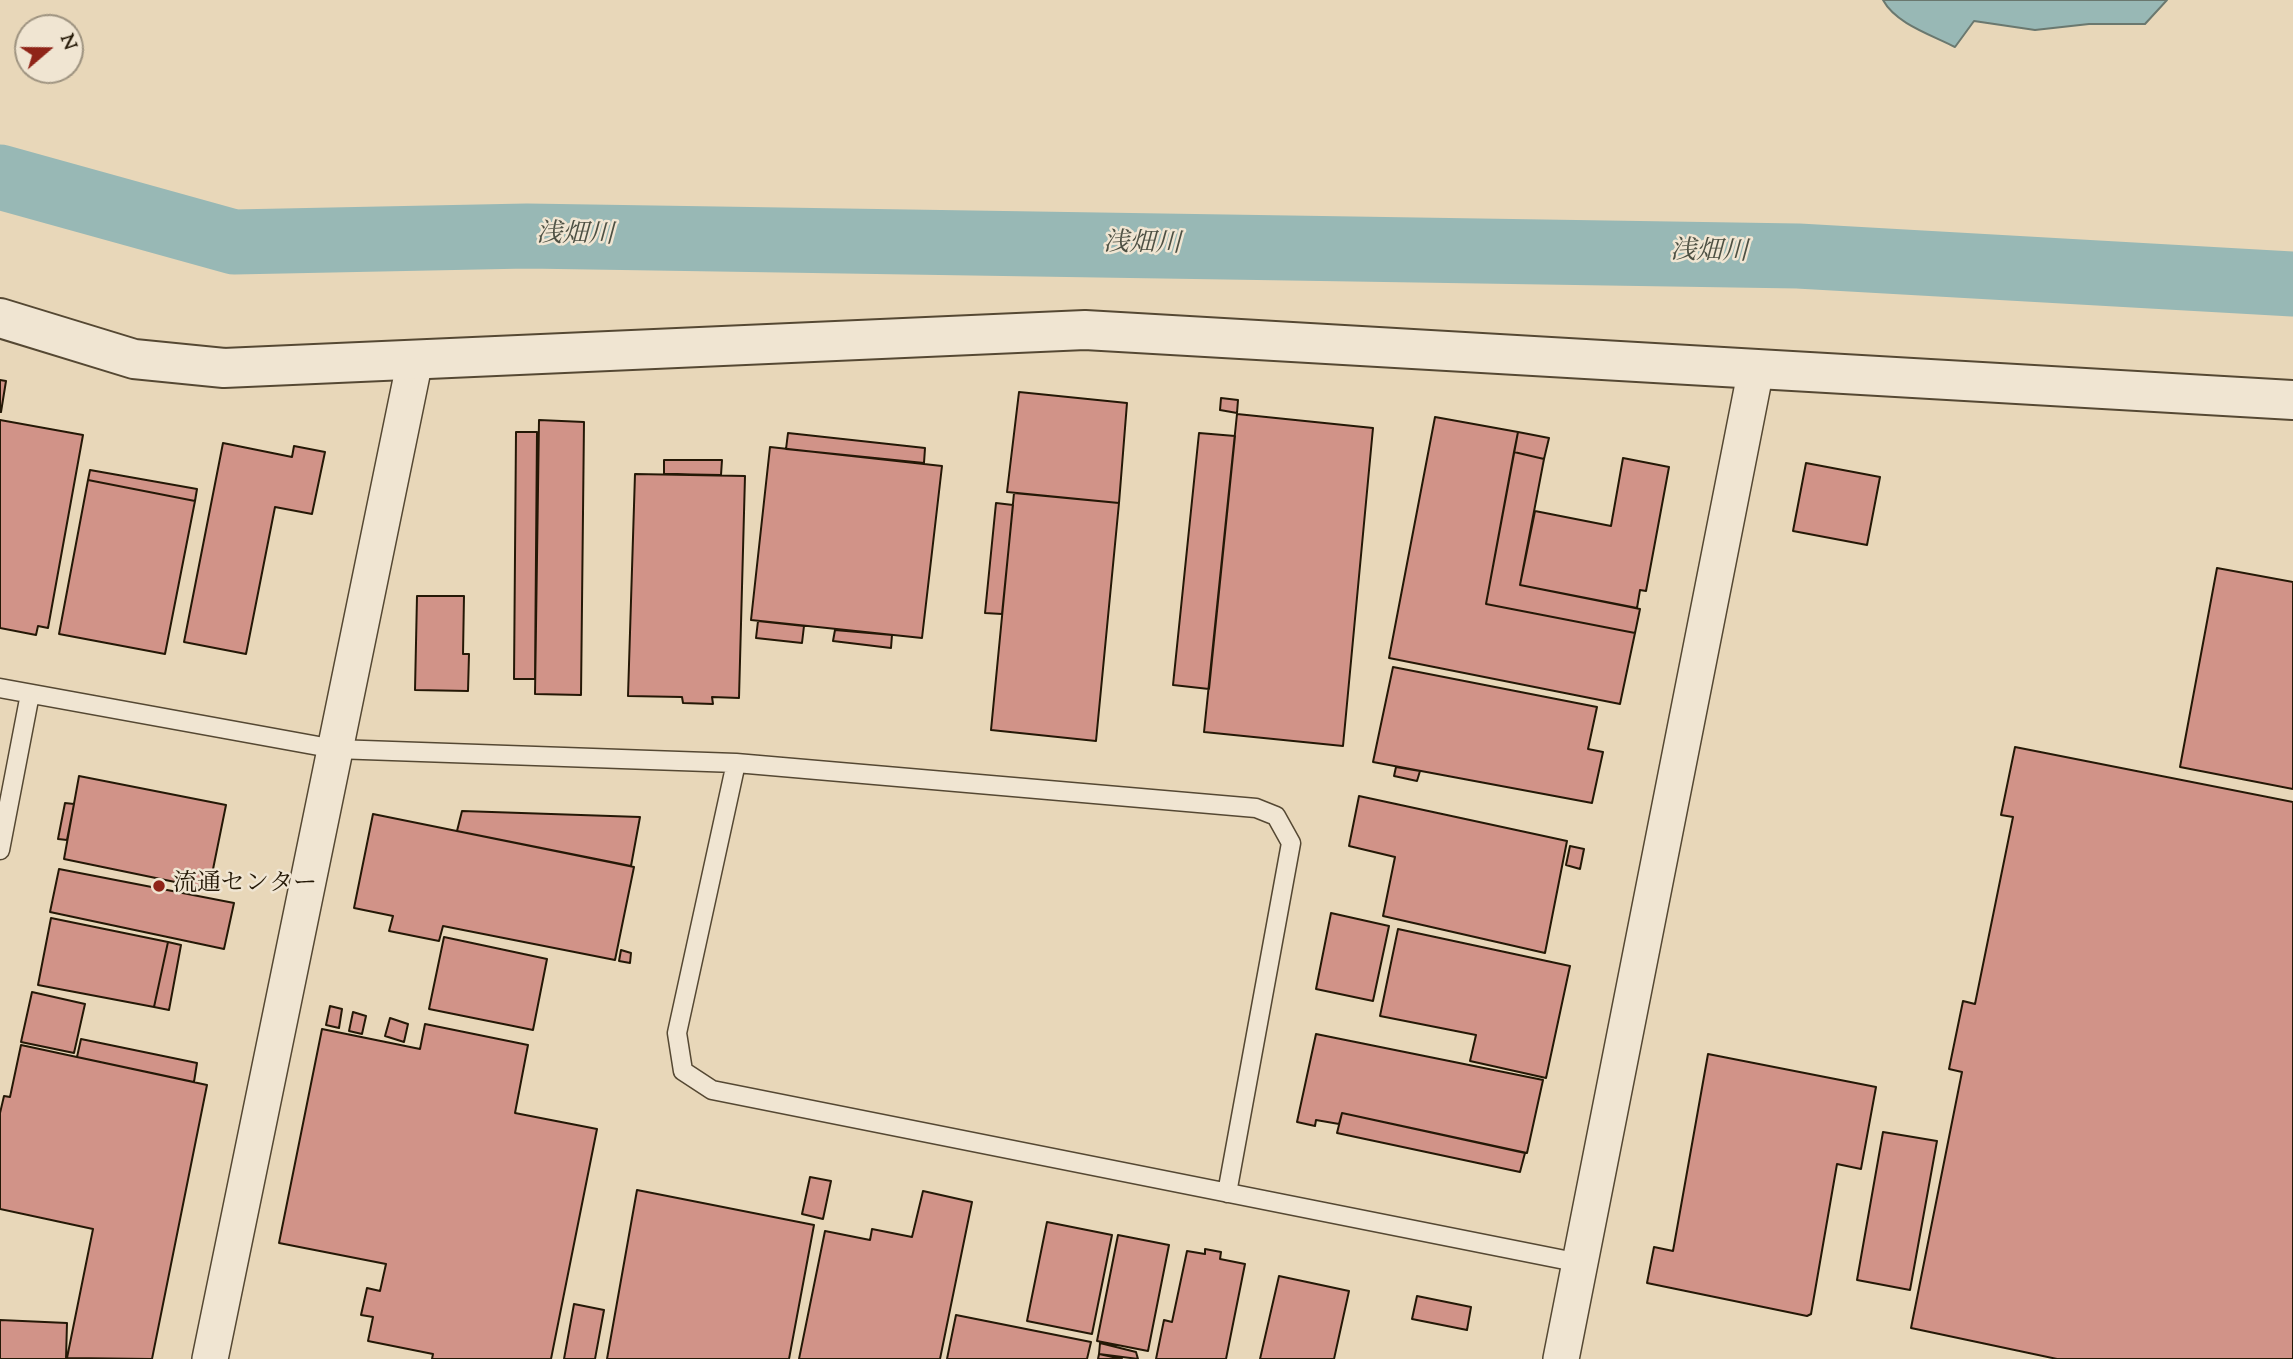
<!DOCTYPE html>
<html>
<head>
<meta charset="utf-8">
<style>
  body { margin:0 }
  #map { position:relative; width:2293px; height:1359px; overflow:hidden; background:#e8d7b9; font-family:"Sorts Mill Goudy",serif }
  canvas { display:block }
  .north { position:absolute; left:14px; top:14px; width:70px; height:70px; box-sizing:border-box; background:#f0e5d2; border:2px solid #9e9380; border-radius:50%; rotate:70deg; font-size:19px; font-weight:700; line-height:28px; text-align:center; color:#241806 }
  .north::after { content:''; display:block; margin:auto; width:24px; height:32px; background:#8f2418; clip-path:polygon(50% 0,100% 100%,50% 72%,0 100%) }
</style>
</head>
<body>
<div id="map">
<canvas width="2293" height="1359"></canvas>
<div class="north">N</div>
</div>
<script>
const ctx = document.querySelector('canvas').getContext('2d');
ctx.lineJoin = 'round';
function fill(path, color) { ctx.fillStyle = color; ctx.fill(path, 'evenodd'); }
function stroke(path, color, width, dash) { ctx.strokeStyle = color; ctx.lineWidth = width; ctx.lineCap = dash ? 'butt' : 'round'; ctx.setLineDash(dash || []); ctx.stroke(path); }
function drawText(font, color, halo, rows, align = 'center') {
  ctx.font = font + ' "Sorts Mill Goudy","Noto Serif JP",serif'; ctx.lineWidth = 5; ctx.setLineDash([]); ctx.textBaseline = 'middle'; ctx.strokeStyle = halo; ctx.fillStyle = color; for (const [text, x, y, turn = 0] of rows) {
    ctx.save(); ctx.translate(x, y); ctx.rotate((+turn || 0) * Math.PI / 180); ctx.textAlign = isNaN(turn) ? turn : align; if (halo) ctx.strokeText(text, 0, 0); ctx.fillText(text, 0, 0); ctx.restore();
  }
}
const water = new Path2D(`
  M1883,0H2167L2145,24H2089L2035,30L1974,21L1955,47C1932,35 1896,24 1883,0Z`);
fill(water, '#98b8b5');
stroke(water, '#6a786f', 2);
stroke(new Path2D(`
  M0,177L234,242L527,236L1798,256L2293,284`), '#98b8b5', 65);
const building = new Path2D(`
  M0,380L6,381L1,412H0Z
  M1019,392L1127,403L1119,503L1007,492Z
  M1221,398L1238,400L1237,413L1220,410Z
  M1237,414L1373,428L1343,746L1204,732Z
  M1435,417L1518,432L1486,604L1635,633L1620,704L1389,658Z
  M0,420L83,435L48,628L38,626L36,635L0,628Z
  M539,420L584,422L581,695L535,694Z
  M516,432H537L535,679H514Z
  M1518,432L1549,438L1544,459L1514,452Z
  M788,433L925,448L924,463L786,449Z
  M1199,433L1235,436L1209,689L1173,685Z
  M223,443L292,457L294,446L325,452L312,514L275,507L246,654L184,642Z
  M770,447L942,466L922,638L751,620Z
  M1514,452L1544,459L1520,585L1640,609L1635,633L1486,604Z
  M1623,458L1669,467L1646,591L1640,590L1637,608L1520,585L1535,511L1611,526Z
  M664,460H722L721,475L664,474Z
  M1806,463L1880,477L1867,545L1793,531Z
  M90,470L197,489L195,501L88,480Z
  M635,474L745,476L739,698L712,697L713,704L683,703L682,697L628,696Z
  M88,480L195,501L165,654L59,634Z
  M1014,493L1119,503L1096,741L991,730Z
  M996,503L1013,505L1002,614L985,613Z
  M2217,568L2293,582V789L2180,767Z
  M417,596H464L463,654H469L468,691L415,690Z
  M758,621L804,626L802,643L756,638Z
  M835,630L892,635L891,648L833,641Z
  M1393,667L1597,707L1588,749L1603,752L1592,803L1373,762Z
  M2015,747L2293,802V1359H2057L1911,1328L1962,1072L1949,1069L1963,1001L1975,1004L2013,817L2001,815Z
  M1396,767L1420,771L1417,781L1394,776Z
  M79,776L226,805L209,889L64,859Z
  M1359,796L1567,841L1545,953L1383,916L1395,857L1349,846Z
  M65,803L74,804L67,840L58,839Z
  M462,811L640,817L631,866L457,831Z
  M373,814L634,867L615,960L443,926L439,941L389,931L393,916L354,908Z
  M1570,846L1584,849L1580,869L1566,865Z
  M59,869L234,903L224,949L50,912Z
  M1331,913L1389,926L1373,1001L1316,989Z
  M51,918L168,942L154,1007L38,985Z
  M1398,929L1570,966L1546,1078L1470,1061L1476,1035L1380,1016Z
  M444,937L547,959L533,1030L429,1009Z
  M168,942L181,945L169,1010L154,1007Z
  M621,950L631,953L630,963L619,961Z
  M32,992L85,1004L74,1053L21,1042Z
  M330,1006L342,1009L339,1028L326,1025Z
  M353,1012L366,1016L362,1034L349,1031Z
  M390,1018L408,1024L404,1042L385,1036Z
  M425,1024L528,1045L515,1113L597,1129L551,1359H432L433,1354L368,1341L373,1317L361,1315L367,1288L380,1291L386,1264L279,1243L322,1029L420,1049Z
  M1316,1034L1543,1080L1527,1153L1342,1113L1339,1124L1316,1120L1315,1126L1297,1122Z
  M81,1039L197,1063L194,1082L77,1057Z
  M21,1045L207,1085L152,1359L67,1358L93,1229L0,1209V1113L4,1096L10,1097Z
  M1708,1054L1876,1087L1861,1169L1837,1164L1811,1314L1807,1316L1647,1283L1654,1247L1673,1251Z
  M1342,1113L1525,1153L1520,1172L1337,1133Z
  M1883,1132L1937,1141L1910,1290L1857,1280Z
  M810,1177L831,1181L823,1219L802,1214Z
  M637,1190L814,1225L789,1359H607Z
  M923,1191L972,1202L940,1359H799L825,1231L870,1240L872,1229L912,1237Z
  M1047,1222L1112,1235L1092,1334L1027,1321Z
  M1118,1235L1169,1245L1148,1351L1097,1341Z
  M1205,1249L1221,1252L1220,1259L1245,1264L1226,1359H1156L1164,1320L1172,1322L1187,1251L1205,1254Z
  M1279,1276L1349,1291L1334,1359H1260Z
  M1417,1296L1471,1307L1467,1330L1412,1319Z
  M574,1304L604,1310L595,1359H564Z
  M956,1315L1091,1342L1087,1359H947Z
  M0,1320L67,1323L66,1359H0Z
  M1100,1343L1136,1352L1138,1359L1099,1354Z
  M1099,1354L1122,1359H1098Z`);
fill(building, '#d19388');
stroke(building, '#241806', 2);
const service = new Path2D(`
  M0,688L335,749L736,763L1256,808L1276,816L1291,843L1227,1193
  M736,763L677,1033L683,1071L712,1090L1580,1263
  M0,850L30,694`);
const minor = new Path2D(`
  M210,1359L415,360
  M1561,1359L1756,369`);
const tertiary = new Path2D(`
  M0,318L134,359L224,368L1085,330L2293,400`);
stroke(service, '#554833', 21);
stroke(minor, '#554833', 38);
stroke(tertiary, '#554833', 42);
stroke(service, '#f0e5d2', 18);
stroke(minor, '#f0e5d2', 35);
stroke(tertiary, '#f0e5d2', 38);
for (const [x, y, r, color] of [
  [159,886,7,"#8f2418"]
]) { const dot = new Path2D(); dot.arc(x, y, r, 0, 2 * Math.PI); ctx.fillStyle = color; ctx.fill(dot); stroke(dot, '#f0e5d2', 2.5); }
drawText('24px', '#241806', '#f0e5d2', [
  ["流通センター",173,886]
], 'left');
drawText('italic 26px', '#4d5043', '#f0e5d2', [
  ["浅畑川",575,237,1],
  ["浅畑川",1142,246,1],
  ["浅畑川",1709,254,1]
]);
</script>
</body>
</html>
